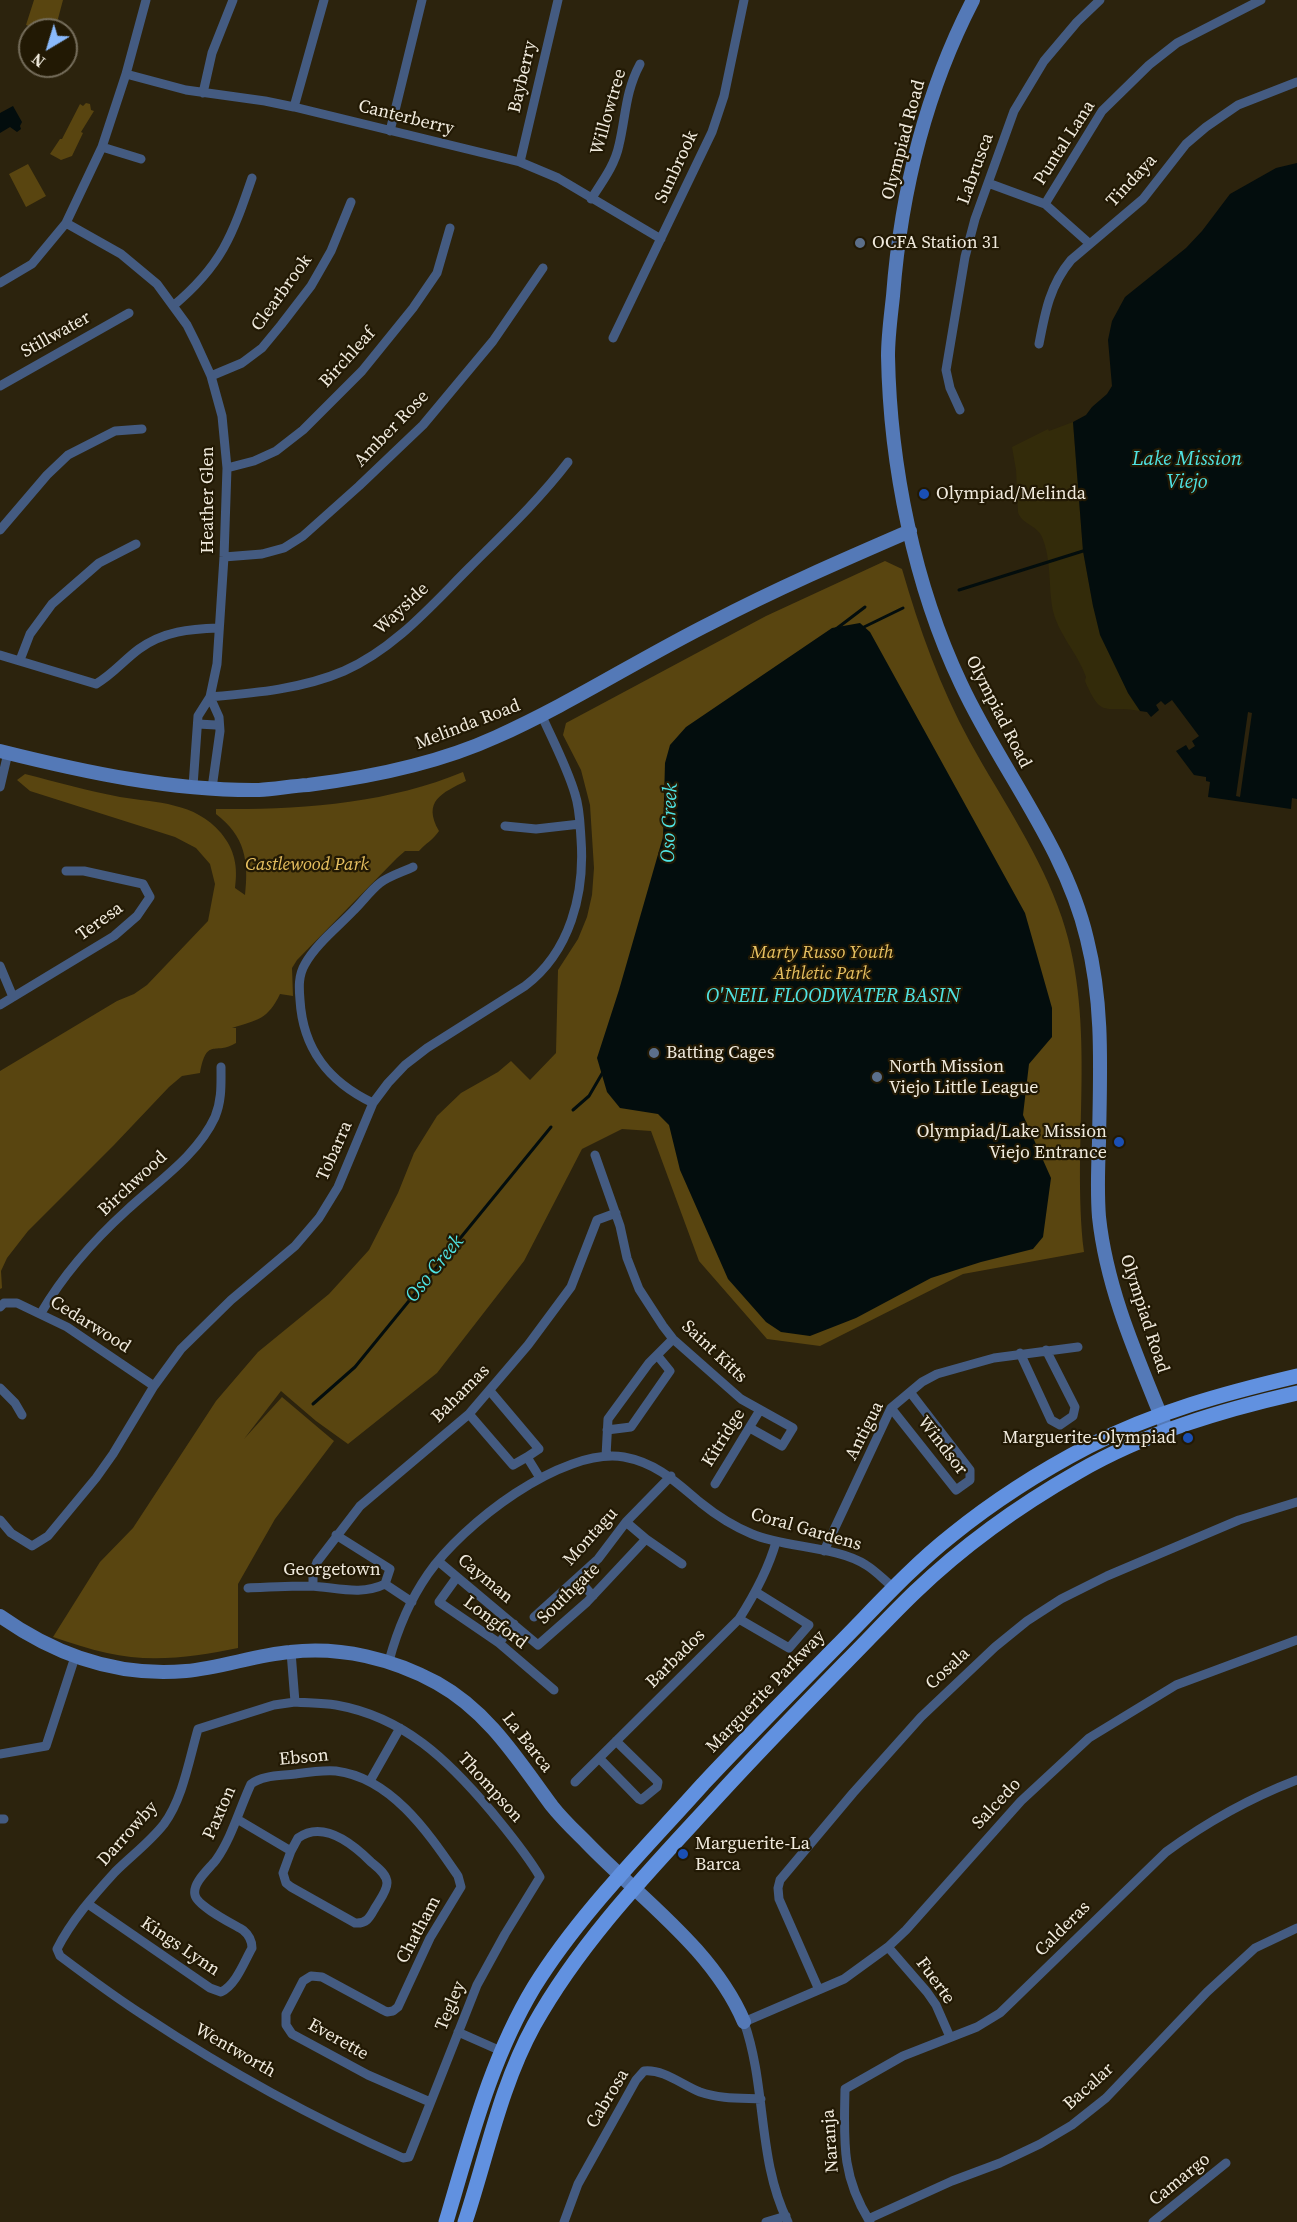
<!DOCTYPE html>
<html>
<head>
<meta charset="utf-8">
<style>
  body { margin:0 }
  #map { position:relative; width:1297px; height:2222px; overflow:hidden; background:#2c230d; font-family:"Source Serif 4",serif }
  canvas { display:block }
  .north { position:absolute; left:18px; top:18px; width:60px; height:60px; box-sizing:border-box; background:#221904; border:2px solid #756d5b; border-radius:50%; rotate:218deg; font-size:16px; font-weight:700; line-height:24px; text-align:center; color:#f1ebde }
  .north::after { content:''; display:block; margin:auto; width:21px; height:27px; background:#8abafc; clip-path:polygon(50% 0,100% 100%,50% 72%,0 100%) }
</style>
</head>
<body>
<div id="map">
<canvas width="1297" height="2222"></canvas>
<div class="north">N</div>
</div>
<script>
const ctx = document.querySelector('canvas').getContext('2d');
ctx.lineJoin = 'round';
function fill(path, color) { ctx.fillStyle = color; ctx.fill(path, 'evenodd'); }
function stroke(path, color, width, dash) { ctx.strokeStyle = color; ctx.lineWidth = width; ctx.lineCap = dash ? 'butt' : 'round'; ctx.setLineDash(dash || []); ctx.stroke(path); }
function drawText(font, color, halo, rows, align = 'center') {
  ctx.font = font + ' "Source Serif 4",serif'; ctx.lineWidth = 4.5; ctx.setLineDash([]); ctx.textBaseline = 'middle'; ctx.strokeStyle = halo; ctx.fillStyle = color; for (const [text, x, y, turn = 0] of rows) {
    ctx.save(); ctx.translate(x, y); ctx.rotate((+turn || 0) * Math.PI / 180); ctx.textAlign = isNaN(turn) ? turn : align; if (halo) ctx.strokeText(text, 0, 0); ctx.fillText(text, 0, 0); ctx.restore();
  }
}
fill(new Path2D(`
  M34,0H63L55,30H43L26,25Z
  M86,103L90,104L91,110L94,111L81,132L83,133L72,156L61,160L50,154L60,139H62L80,104L83,106Z
  M28,164L46,196L26,207L9,174Z
  M885,561L902,569C919,628 940,687 970,742C1002,800 1041,855 1062,918C1098,1026 1071,1141 1084,1252L963,1274L820,1346L767,1339L699,1261L651,1131L622,1129L582,1149L524,1261L437,1373L348,1444L316,1421L281,1391L244,1439L282,1397L334,1441L275,1519L238,1584V1648C195,1657 150,1663 107,1653C89,1649 71,1643 53,1637L100,1562L133,1528L216,1401L258,1352L329,1294L369,1250L398,1193L414,1153L437,1116L461,1093L498,1072L511,1061L530,1080L556,1053L558,970L578,939L587,917L592,895L594,868L590,805L581,770L563,735L566,723L766,616Z
  M463,772L466,781C442,793 422,801 439,831C433,840 426,843 419,851H405L397,858L297,960L292,968L293,996L280,994C268,1019 258,1020 232,1028H236V1043C215,1056 207,1036 200,1073L182,1076L169,1087L114,1145L28,1231L7,1258L1,1271L2,1288L0,1289V1071L117,1001L134,994L147,985L208,921L215,884L210,864L196,848L175,837L30,791L17,780L25,774C57,782 88,791 120,797C157,803 195,802 221,833C235,850 238,867 235,888L245,895C249,861 245,836 216,814V809C298,810 386,804 463,772Z`), '#594510');
fill(new Path2D(`
  M1073,422L1083,551L1093,606L1128,693L1140,711C1105,704 1102,721 1085,681L1086,677C1078,654 1059,635 1053,611C1048,587 1052,561 1042,537C1037,525 1021,524 1018,512L1016,470L1012,447L1048,429L1049,431Z`), '#332b0a');
fill(new Path2D(`
  M13,106L22,122L20,126L21,129L17,132L10,127L0,133V113Z
  M1297,163V799L1292,798L1291,809L1208,797L1210,782L1206,781V777L1194,775L1176,751L1186,745L1189,750L1195,746L1192,741L1199,736L1172,700L1165,705L1161,701L1156,705L1159,710L1151,717L1147,712L1140,711L1128,693L1100,635L1093,606L1083,551L1073,422L1086,415L1092,407L1107,394L1112,386L1108,340L1112,321L1125,297L1186,248L1202,231L1230,194L1276,168Z
  M860,623L870,632L1025,913L1052,1008V1037L1029,1064L1023,1115L1051,1178L1043,1237L1033,1249L981,1262L931,1278L856,1318L810,1336L781,1332L766,1322L728,1279L680,1170L669,1125L658,1114L620,1108L607,1092L597,1058L619,990L663,837L665,763L670,745L686,727L832,628Z`), '#030d0d');
fill(new Path2D(`
  M1248,712L1252,713L1240,797L1236,796Z`), '#2c230d');
stroke(new Path2D(`
  M959,590L1083,551
  M864,627L903,608
  M836,629L865,607
  M573,1110L589,1096L603,1072
  M313,1404L355,1367L551,1127`), '#030d0d', 3);
stroke(new Path2D(`
  M126,74L186,90L265,101L294,107L520,162L558,178L661,239
  M203,93L212,53L233,0
  M294,107L324,0
  M390,131L422,0
  M102,147L141,159
  M520,162L558,0
  M988,183L1045,204L1090,244
  M591,199C602,182 615,165 619,145C626,116 625,92 640,64
  M1045,204L1102,111L1149,65L1177,43L1261,0
  M66,223L121,254L157,284L187,325L196,343L211,376L222,416L227,468L224,557L217,664L210,697L198,716L193,786
  M0,283L32,264L66,223L102,147L126,74L146,0
  M173,306C222,265 232,236 252,178
  M613,338L712,132L724,96L744,0
  M1039,344C1045,312 1050,285 1071,260L1143,199L1186,144L1206,127L1238,105L1297,82
  M211,376L242,363L262,348L281,325L311,286L331,251L351,202
  M0,386L129,313
  M960,410L950,388L946,370L965,257L975,219L1014,111L1044,61L1077,22L1100,0
  M227,468L254,461L276,451L303,430L362,371L413,308L437,273L450,228
  M0,530L47,475L68,455L115,431L142,429
  M224,557L262,554L284,548L303,536L359,486L423,425L493,341L543,268
  M0,655L96,684C113,674 124,660 139,649C164,631 190,629 219,628
  M20,660L30,634L52,604L99,563L136,544
  M210,697C255,693 302,689 344,671C394,649 431,606 469,568C504,533 539,500 568,462
  M210,697L219,717L220,731L212,788
  M198,724L216,725
  M0,787L8,753
  M505,826L536,829L580,824
  M0,966L13,997
  M0,1005L114,936L137,916L150,897L143,884L84,871H66
  M373,1103C329,1082 303,1050 300,1000C299,988 298,976 305,964C316,944 338,927 354,910C363,901 371,890 380,883C389,876 403,872 413,867
  M595,1155L620,1226L627,1258L639,1289L663,1326L673,1339L741,1399L793,1428L782,1446L750,1428
  M0,1307L4,1303H17L67,1327L154,1386
  M41,1313C63,1275 94,1240 127,1210C157,1182 197,1156 215,1117C222,1100 221,1084 221,1067
  M1020,1353L1051,1420L1060,1425L1073,1416L1075,1407L1046,1350
  M0,1388L15,1403L22,1415
  M490,1391L539,1449L527,1457L540,1478
  M891,1408L956,1490L970,1480V1470L910,1392
  M469,1414L513,1465L527,1457
  M607,1430L631,1427L670,1371L657,1355
  M606,1456L608,1419L649,1363L673,1339
  M715,1484L760,1410
  M0,1520L11,1533L32,1546L48,1536L96,1478L113,1454L154,1386L181,1349L231,1300L295,1246L319,1218L338,1187L373,1103L388,1083L405,1065L427,1048L525,986C570,952 585,894 581,839C580,825 580,809 575,794C567,767 553,741 541,714
  M626,1522L646,1539L682,1564
  M336,1535L390,1569L385,1584
  M824,1551L891,1408L922,1382L937,1374L994,1358L1078,1347
  M438,1561L538,1645L587,1602L646,1539
  M457,1577L439,1602L499,1643L554,1690
  M577,1578L593,1596
  M313,1586V1573L317,1562L360,1506L469,1414L528,1345L571,1287L597,1220L616,1213
  M248,1588C269,1587 289,1586 310,1586C335,1587 361,1596 385,1584L412,1602
  M534,1617L598,1559L626,1522L671,1476
  M739,1619L789,1648L809,1625L756,1592
  M499,1643L514,1624
  M291,1652L295,1702
  M389,1661C397,1631 410,1600 428,1574C462,1525 561,1447 624,1457C657,1463 677,1483 701,1503C717,1516 733,1526 752,1534C785,1548 837,1546 866,1565C876,1571 885,1581 894,1588
  M295,1702C308,1703 322,1703 336,1705C404,1717 448,1760 491,1811C508,1832 526,1853 540,1877L505,1934L477,1985L409,2157L403,2158C315,2119 226,2070 146,2017C116,1998 88,1977 60,1956L57,1949C71,1921 94,1895 115,1872C131,1856 150,1842 164,1824C183,1798 189,1760 198,1729L274,1705Z
  M0,1754L46,1746L75,1657
  M599,1758L639,1799L641,1800L657,1787L658,1782L616,1741
  M370,1781L400,1728
  M575,1782L739,1619C755,1594 768,1570 776,1542
  M0,1819H4
  M237,1819L291,1851L283,1873L286,1883L291,1887L355,1923C367,1924 370,1917 375,1908C379,1901 387,1891 387,1883C387,1874 377,1867 371,1862C353,1844 323,1820 298,1838L291,1851
  M88,1904L210,1988L221,1992C236,1985 244,1962 252,1948C252,1940 249,1935 243,1930C233,1924 197,1906 195,1895C192,1883 209,1869 216,1860C232,1837 239,1810 251,1784C263,1775 281,1776 295,1774C309,1772 322,1770 336,1771C392,1778 429,1834 458,1876L461,1887L430,1938L398,2007L393,2011L387,2012L383,2010L322,1977L311,1976L303,1981L286,2014V2025L292,2034L368,2075L430,2102
  M888,1947L927,1992L936,2005L950,2037
  M819,1990L779,1899L778,1888L780,1880L853,1793L921,1717L995,1647L1027,1621L1061,1599L1107,1576L1239,1520L1297,1502
  M458,2032L501,2051
  M868,2219L952,2181L1000,2163L1040,2144L1072,2125L1106,2098L1207,1992L1255,1948L1297,1928
  M564,2222L578,2184L636,2080L644,2071C664,2069 682,2085 700,2092C720,2099 741,2098 761,2099
  M766,2222L786,2216
  M788,2222C757,2160 767,2087 744,2022L844,1979L888,1947L906,1930L1021,1801L1089,1738L1176,1685L1297,1640
  M870,2222C841,2176 844,2141 845,2089L903,2056L977,2027L1000,2013L1166,1852C1207,1822 1250,1798 1297,1780
  M1153,2222L1226,2163`), '#445b81', 9);
stroke(new Path2D(`
  M973,0C925,93 901,191 893,296C891,315 888,336 888,356C890,465 914,585 961,684C1001,770 1065,846 1087,939C1104,1006 1100,1073 1099,1142C1098,1166 1097,1192 1099,1217C1107,1292 1139,1361 1167,1431
  M0,751C84,772 172,791 259,790C275,789 292,786 308,785C372,777 437,764 496,737C570,704 639,659 711,623C776,589 843,560 910,531
  M0,1616C55,1655 118,1677 186,1671C221,1668 255,1655 290,1652C341,1646 393,1659 437,1683C489,1712 518,1760 552,1806C563,1820 575,1831 587,1843C641,1899 713,1949 744,2022`), '#5479b7', 14);
stroke(new Path2D(`
  M446,2222C470,2142 490,2060 534,1987C580,1913 645,1849 703,1784C746,1738 790,1694 834,1649C873,1610 909,1569 952,1535C994,1501 1041,1471 1089,1446C1155,1412 1225,1393 1297,1376
  M465,2222C487,2156 500,2087 534,2025C582,1939 652,1868 718,1796C760,1750 803,1706 846,1662C869,1639 891,1615 915,1592C963,1546 1020,1505 1078,1472C1145,1433 1222,1410 1297,1393`), '#6191e0', 15);
for (const [x, y, r, color] of [
  [860,243,6,"#5c6f8a"],
  [924,494,6,"#1a4fb4"],
  [654,1053,6,"#5c6f8a"],
  [877,1077,6,"#5c6f8a"],
  [1119,1142,6,"#1a4fb4"],
  [1188,1438,6,"#1a4fb4"],
  [683,1854,6,"#1a4fb4"]
]) { const dot = new Path2D(); dot.arc(x, y, r, 0, 2 * Math.PI); ctx.fillStyle = color; ctx.fill(dot); stroke(dot, '#221904', 2); }
drawText('18px', '#f1ebde', '#221904', [
  ["Bayberry",523,77,-77],
  ["Willowtree",609,112,-74],
  ["Canterberry",406,118,14],
  ["Olympiad Road",904,140,-75],
  ["Puntal Lana",1065,143,-57],
  ["Sunbrook",677,167,-65],
  ["Labrusca",976,169,-70],
  ["Tindaya",1132,181,-47],
  ["Clearbrook",282,293,-54],
  ["Stillwater",56,335,-29],
  ["Birchleaf",348,358,-48],
  ["Amber Rose",392,429,-46],
  ["Heather Glen",208,500,-90],
  ["Wayside",402,609,-43],
  ["Olympiad Road",998,712,63],
  ["Melinda Road",468,725,-21],
  ["Teresa",100,922,-36],
  ["Tobarra",335,1151,-66],
  ["Birchwood",133,1184,-43],
  ["Olympiad Road",1144,1314,72],
  ["Cedarwood",90,1325,32],
  ["Saint Kitts",714,1352,43],
  ["Bahamas",461,1394,-45],
  ["Antigua",865,1431,-63],
  ["Kitridge",724,1438,-58],
  ["Windsor",942,1446,52],
  ["Coral Gardens",806,1530,16],
  ["Montagu",591,1537,-48],
  ["Georgetown",332,1570],
  ["Cayman",485,1579,40],
  ["Southgate",569,1594,-44],
  ["Longford",495,1623,37],
  ["Barbados",676,1659,-45],
  ["Cosala",948,1669,-43],
  ["Marguerite Parkway",766,1692,-46],
  ["La Barca",527,1743,52],
  ["Ebson",304,1758,-5],
  ["Thompson",490,1788,48],
  ["Salcedo",997,1804,-47],
  ["Paxton",220,1813,-66],
  ["Darrowby",128,1834,-48],
  ["Calderas",1063,1929,-45],
  ["Chatham",419,1930,-62],
  ["Kings Lynn",180,1947,34],
  ["Fuerte",935,1981,54],
  ["Tegley",451,2006,-68],
  ["Everette",338,2040,29],
  ["Wentworth",235,2051,30],
  ["Bacalar",1089,2087,-42],
  ["Cabrosa",608,2099,-59],
  ["Naranja",831,2141,-94],
  ["Camargo",1180,2180,-39]
]);
drawText('18px', '#f1ebde', '#221904', [
  ["OCFA Station 31",872,243],
  ["Olympiad/Melinda",936,494],
  ["Batting Cages",666,1053],
  ["North Mission",889,1067],
  ["Viejo Little League",889,1088],
  ["Olympiad/Lake Mission",1107,1132,"right"],
  ["Viejo Entrance",1107,1153,"right"],
  ["Marguerite-Olympiad",1176,1438,"right"],
  ["Marguerite-La",695,1844],
  ["Barca",695,1865]
], 'left');
drawText('italic 18px', '#e8c161', '#221904', [
  ["Castlewood Park",307,865],
  ["Marty Russo Youth",822,953],
  ["Athletic Park",822,974]
]);
drawText('italic 20px', '#4fe3e3', '#221904', [
  ["Lake Mission",1187,460],
  ["Viejo",1187,483],
  ["Oso Creek",670,823,-88],
  ["O'NEIL FLOODWATER BASIN",833,997],
  ["Oso Creek",435,1269,-51]
]);
</script>
</body>
</html>
